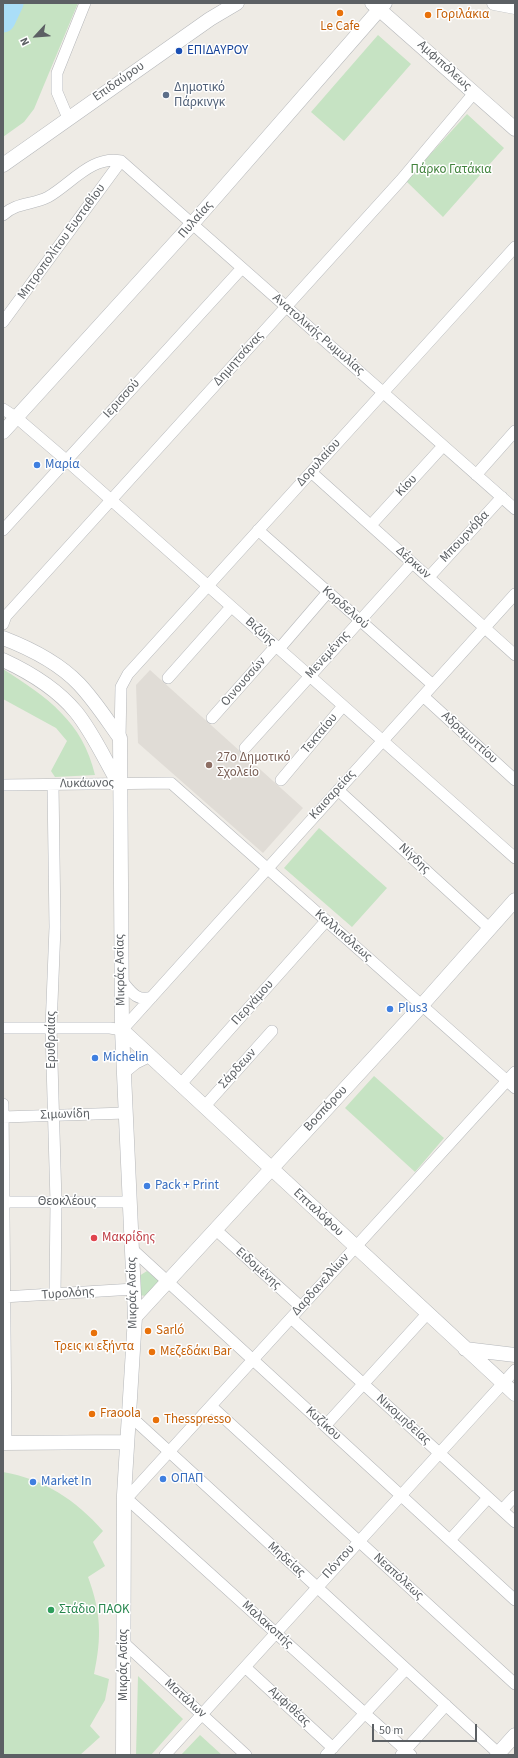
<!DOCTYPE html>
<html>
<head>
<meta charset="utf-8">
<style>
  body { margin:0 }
  #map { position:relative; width:518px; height:1758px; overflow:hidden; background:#eeebe5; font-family:"Source Sans 3",sans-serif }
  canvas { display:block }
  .frame { position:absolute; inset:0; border:4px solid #5c6064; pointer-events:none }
  .north { position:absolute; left:16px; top:16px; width:40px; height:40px; -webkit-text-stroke:3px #fff; paint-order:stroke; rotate:244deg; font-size:11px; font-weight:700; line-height:16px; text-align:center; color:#5c6064 }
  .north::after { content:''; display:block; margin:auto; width:14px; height:18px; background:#5c6064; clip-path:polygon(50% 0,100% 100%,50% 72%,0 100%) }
  .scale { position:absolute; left:372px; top:1724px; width:105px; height:18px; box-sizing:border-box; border:2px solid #5c6064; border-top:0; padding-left:5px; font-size:12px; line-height:14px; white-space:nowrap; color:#5c6064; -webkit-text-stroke:3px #fff; paint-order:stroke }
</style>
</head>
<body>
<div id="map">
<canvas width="518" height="1758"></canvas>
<div class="frame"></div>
<div class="north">N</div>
<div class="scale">50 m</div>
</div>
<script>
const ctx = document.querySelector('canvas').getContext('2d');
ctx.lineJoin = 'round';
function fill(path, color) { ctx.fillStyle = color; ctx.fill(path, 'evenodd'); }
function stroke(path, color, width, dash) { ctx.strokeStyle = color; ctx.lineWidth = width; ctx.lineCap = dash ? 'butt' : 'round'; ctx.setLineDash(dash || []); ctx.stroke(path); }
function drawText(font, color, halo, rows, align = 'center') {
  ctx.font = font + ' "Source Sans 3",sans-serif'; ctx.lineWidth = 3; ctx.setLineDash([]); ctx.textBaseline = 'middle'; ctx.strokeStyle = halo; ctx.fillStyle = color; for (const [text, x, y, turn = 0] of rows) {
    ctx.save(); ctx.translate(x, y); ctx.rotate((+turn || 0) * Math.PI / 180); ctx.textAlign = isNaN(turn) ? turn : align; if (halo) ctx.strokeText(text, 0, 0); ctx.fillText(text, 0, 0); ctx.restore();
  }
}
fill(new Path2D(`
  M150,670L303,808L263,853L138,743L136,685Z`), '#e0dcd6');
fill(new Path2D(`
  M3,3H78L34,109L24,122L3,137Z
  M378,35L411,64L344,141L311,112Z
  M467,114L504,148L443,217L406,181Z
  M3,669C47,697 83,722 95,775L55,777L51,771L67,741L56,728L3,699Z
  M319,828L387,888L352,927L284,868Z
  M374,1076L444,1138L415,1172L345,1108Z
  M147,1271L160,1282L146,1296L138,1295L139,1276Z
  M3,1472C44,1479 76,1500 103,1531L93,1542L105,1566L88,1577C101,1612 102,1637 94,1674L109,1679L105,1700L90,1726L100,1737L80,1755H3Z
  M138,1676L183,1719L151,1755H136Z
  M200,1735L222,1755H181Z`), '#c6e3c3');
stroke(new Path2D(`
  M3,20L11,3`), '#aadef8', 25);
const minor = new Path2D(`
  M68,118L57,92V73L85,3
  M3,215C17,202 33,205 48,197C71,184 92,155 121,161L515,509
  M3,322L121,161
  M3,409L17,418L66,460L515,858
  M311,472L515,655
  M476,475L515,431
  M371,525L443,446
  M3,530L242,268
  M258,530L433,685
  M429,577L502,497
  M3,624L6,616L401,180L474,93
  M279,649L328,592
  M168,678L231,607
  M423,696L515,780
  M212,718L275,647
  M120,738L121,687L128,674L515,247
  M245,748L412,563
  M281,780L343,706
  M3,785L171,783L515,1088
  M53,785L55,927L51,1028L56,1202L55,1295
  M338,790L489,928
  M122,981C131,992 137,1002 152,997
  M3,1028H110L122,1030L515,594
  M180,1085L326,921
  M3,1104L6,1443
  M204,1107L272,1031
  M3,1117L126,1113
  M3,1202H130
  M216,1230L301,1307
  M132,1249L515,1600
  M3,1297L134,1289
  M291,1318L515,1522
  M211,1406L515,1684
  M128,1414L498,1753
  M325,1426L427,1314
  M124,1496L411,1755
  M127,1498L515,1072
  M502,1510L515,1496
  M450,1540L488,1498
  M124,1643L246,1755
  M245,1667L333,1748
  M165,1755L515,1370
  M326,1755L406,1669
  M401,1755L446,1705`);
const tertiary = new Path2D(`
  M372,3L515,129
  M494,3L515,7
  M3,165L210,19L237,3
  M3,432L192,224L385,3
  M3,638C29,648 59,663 79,684C95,701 107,720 120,738L122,1030L135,1317L124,1495L123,1755
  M3,660C29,672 58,690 76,712C93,733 105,760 119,784
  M122,1030L515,1394
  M124,1071L135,1062L149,1055
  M135,1317L422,1005L515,900
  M465,1349L515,1355
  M3,1443L126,1442
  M497,1755L515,1735`);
stroke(minor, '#b5b7ba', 12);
stroke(tertiary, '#b5b7ba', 15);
stroke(minor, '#fff', 11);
stroke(tertiary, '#fff', 14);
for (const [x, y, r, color] of [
  [340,13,4,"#e8710a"],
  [428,15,4,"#e8710a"],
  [179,51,4,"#1a4fb4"],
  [166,95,4,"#5c6f8a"],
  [37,465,4,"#3f7fe0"],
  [209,765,4,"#8d6e63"],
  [390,1009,4,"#3f7fe0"],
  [95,1058,4,"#3f7fe0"],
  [147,1186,4,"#3f7fe0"],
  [94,1238,4,"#e0444e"],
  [148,1331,4,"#e8710a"],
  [94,1333,4,"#e8710a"],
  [152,1352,4,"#e8710a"],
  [92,1414,4,"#e8710a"],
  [156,1420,4,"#e8710a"],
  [163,1479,4,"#3f7fe0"],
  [33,1482,4,"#3f7fe0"],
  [51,1610,4,"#2e9e5b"]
]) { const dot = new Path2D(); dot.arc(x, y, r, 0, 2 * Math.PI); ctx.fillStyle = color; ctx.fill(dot); stroke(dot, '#fff', 1.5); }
drawText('13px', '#c56008', '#fff', [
  ["Γοριλάκια",436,15],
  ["Le Cafe",340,27,"center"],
  ["Sarló",156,1331],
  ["Τρεις κι εξήντα",94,1347,"center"],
  ["Μεζεδάκι Bar",160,1352],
  ["Fraoola",100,1414],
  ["Thesspresso",164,1420]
], 'left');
drawText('13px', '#164399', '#fff', [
  ["ΕΠΙΔΑΥΡΟΥ",187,51]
], 'left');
drawText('13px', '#5c6064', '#fff', [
  ["Αμφιπόλεως",444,66,42],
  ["Επιδαύρου",119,82,-35],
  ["Πυλαίας",196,220,-49],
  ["Μητροπολίτου Ευσταθίου",62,242,-54],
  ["Ανατολικής Ρωμυλίας",318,335,41],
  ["Δημητσάνας",239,359,-48],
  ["Ιερισσού",122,399,-48],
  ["Δορυλαίου",319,463,-48],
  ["Κίου",407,486,-47],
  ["Μπουρνόβα",465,537,-47],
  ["Δέρκων",413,563,42],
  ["Κορδελιού",345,608,41],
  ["Βιζύης",260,632,41],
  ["Μενεμένης",328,655,-48],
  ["Οινουσσών",244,682,-49],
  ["Τεκταίου",320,734,-50],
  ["Αδραμυττίου",469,738,42],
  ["Λυκάωνος",87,784,-1],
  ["Καισαρείας",333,795,-48],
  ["Νίγδης",414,859,43],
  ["Καλλιπόλεως",343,936,41],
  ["Μικράς Ασίας",121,970,-91],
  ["Περγάμου",253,1003,-48],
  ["Ερυθραίας",52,1040,-90],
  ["Σάρδεων",238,1069,-48],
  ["Βοσπόρου",326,1109,-47],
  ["Σιμωνίδη",65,1115,-2],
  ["Θεοκλέους",67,1202],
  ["Επταλόφου",318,1213,43],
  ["Ειδομένης",258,1269,42],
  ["Δαρδανελλίων",321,1285,-48],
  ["Μικράς Ασίας",133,1293,-91],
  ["Τυρολόης",68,1294,-4],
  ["Νικομηδείας",403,1420,42],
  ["Κυζίκου",323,1424,42],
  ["Μηδείας",286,1560,42],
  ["Πόντου",339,1562,-48],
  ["Νεαπόλεως",398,1577,42],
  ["Μαλακοπής",267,1625,42],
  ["Μικράς Ασίας",124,1665,-90],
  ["Ματάλων",185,1699,42],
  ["Αμφιθέας",289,1707,43]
]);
drawText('13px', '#4e5e75', '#fff', [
  ["Δημοτικό",174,88],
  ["Πάρκινγκ",174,103]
], 'left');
drawText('13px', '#41833c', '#fff', [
  ["Πάρκο Γατάκια",451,170]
]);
drawText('13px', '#366cbe', '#fff', [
  ["Μαρία",45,465],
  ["Plus3",398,1009],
  ["Michelin",103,1058],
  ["Pack + Print",155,1186],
  ["ΟΠΑΠ",171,1479],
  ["Market In",41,1482]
], 'left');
drawText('13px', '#785e54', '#fff', [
  ["27ο Δημοτικό",217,758],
  ["Σχολείο",217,773]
], 'left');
drawText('13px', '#be3a42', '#fff', [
  ["Μακρίδης",102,1238]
], 'left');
drawText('13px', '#27864d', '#fff', [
  ["Στάδιο ΠΑΟΚ",59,1610]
], 'left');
</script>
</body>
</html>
